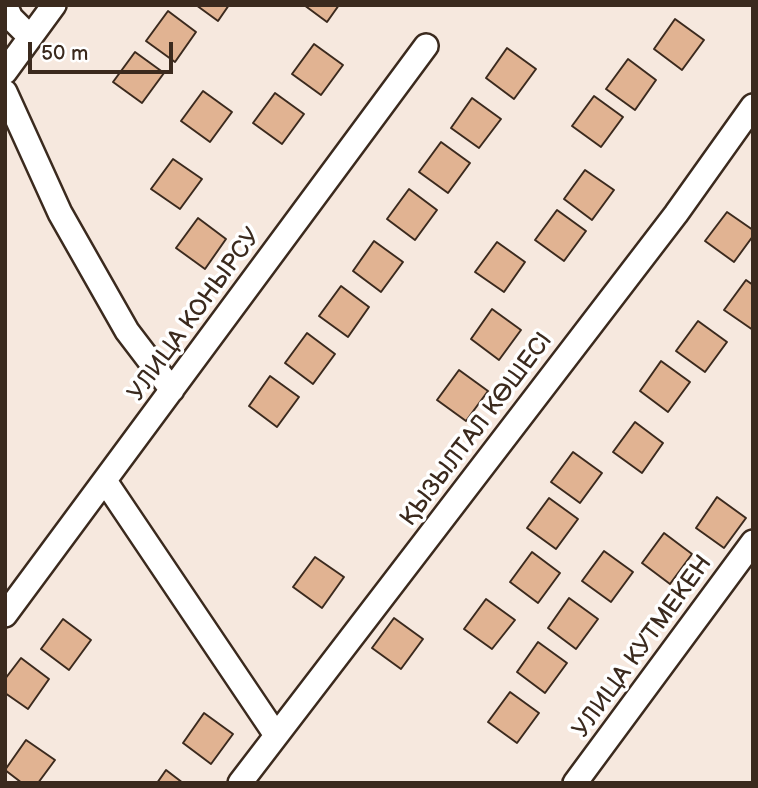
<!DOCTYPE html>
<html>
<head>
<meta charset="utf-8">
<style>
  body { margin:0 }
  #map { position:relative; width:758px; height:788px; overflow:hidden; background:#f6e8de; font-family:"Balsamiq Sans",sans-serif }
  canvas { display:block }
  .frame { position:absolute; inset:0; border:7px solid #3b2a1e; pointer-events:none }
  .scale { position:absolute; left:28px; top:42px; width:145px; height:32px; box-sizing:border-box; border:4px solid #3b2a1e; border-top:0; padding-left:9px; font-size:21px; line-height:24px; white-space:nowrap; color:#3b2a1e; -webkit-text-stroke:5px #fff; paint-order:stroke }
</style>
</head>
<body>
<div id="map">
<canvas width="758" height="788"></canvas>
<div class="frame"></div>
<div class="scale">50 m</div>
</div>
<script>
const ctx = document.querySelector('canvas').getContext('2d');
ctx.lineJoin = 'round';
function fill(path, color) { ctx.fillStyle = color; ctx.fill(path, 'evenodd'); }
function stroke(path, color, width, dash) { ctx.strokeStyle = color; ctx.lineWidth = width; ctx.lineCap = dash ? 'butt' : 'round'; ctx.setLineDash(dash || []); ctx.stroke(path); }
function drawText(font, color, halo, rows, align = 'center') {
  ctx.font = font + ' "Balsamiq Sans",sans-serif'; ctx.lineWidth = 7; ctx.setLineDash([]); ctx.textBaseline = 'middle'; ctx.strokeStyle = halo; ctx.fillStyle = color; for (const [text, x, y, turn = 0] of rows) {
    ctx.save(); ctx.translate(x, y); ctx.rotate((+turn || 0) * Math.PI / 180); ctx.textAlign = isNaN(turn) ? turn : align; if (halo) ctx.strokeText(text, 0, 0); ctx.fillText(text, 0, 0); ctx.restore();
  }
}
const building = new Path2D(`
  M196,5H229L218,21Z
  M304,5H339L327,22Z
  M168,11L196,32L175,62L146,41Z
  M675,19L704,40L682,70L654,49Z
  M314,44L343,65L321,95L292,74Z
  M507,48L536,69L514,99L486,78Z
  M135,52L164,73L142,103L113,82Z
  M628,59L656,80L635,110L606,89Z
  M203,91L232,112L210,142L181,121Z
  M275,93L304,114L282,144L253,123Z
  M594,96L623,117L601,147L572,126Z
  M472,98L501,119L479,148L451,128Z
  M441,142L470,163L448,193L419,172Z
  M173,159L202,179L180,209L151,189Z
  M585,170L614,190L592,220L564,199Z
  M409,189L437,210L415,240L387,219Z
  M557,210L586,231L564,261L535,240Z
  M727,212L753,230V236L734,262L705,241Z
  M198,218L226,239L205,269L176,248Z
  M374,241L403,262L381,292L353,271Z
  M497,242L525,262L504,292L475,272Z
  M746,280L753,285V330L724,310Z
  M341,286L369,307L348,337L319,316Z
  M492,309L521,330L499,360L471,339Z
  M698,321L727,342L705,372L676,351Z
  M307,333L335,354L313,384L285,363Z
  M661,361L690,382L668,412L640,391Z
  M459,370L488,391L466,421L437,400Z
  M270,376L299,397L277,427L249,406Z
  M635,422L663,443L642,473L613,452Z
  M573,452L602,473L580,503L551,482Z
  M717,497L746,518L724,548L696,528Z
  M549,498L578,519L556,549L527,528Z
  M664,533L692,554L670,584L642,563Z
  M604,551L633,572L611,602L582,581Z
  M532,552L560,573L538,603L510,582Z
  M315,557L344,577L322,608L293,587Z
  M569,598L598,619L576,649L548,628Z
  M486,599L515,620L492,649L464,629Z
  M394,618L423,639L401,669L372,648Z
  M63,619L91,640L69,670L41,649Z
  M538,642L567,663L545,693L517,672Z
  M21,658L49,679L28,709L5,693V679Z
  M510,692L539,713L517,743L488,722Z
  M204,713L233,734L211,764L183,743Z
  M26,740L55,760L38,783H22L5,770Z
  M166,770L183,783H157Z`);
fill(building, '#e1b392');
stroke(building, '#3b2a1e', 2);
const minor = new Path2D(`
  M5,5L11,18L30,37
  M5,72L54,5
  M5,92L60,213L127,331L172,390
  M105,481L276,735
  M5,615L426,46
  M240,783L676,214L753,106
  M575,783L753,542`);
stroke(minor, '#3b2a1e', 28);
stroke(minor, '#fff', 23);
drawText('24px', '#3b2a1e', '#fff', [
  ["УЛИЦА КОНЫРСУ",195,315,-54],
  ["ҚЫЗЫЛТАЛ КӨШЕСІ",477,430,-53],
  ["УЛИЦА КУТМЕКЕН",643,647,-54]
]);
</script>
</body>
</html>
